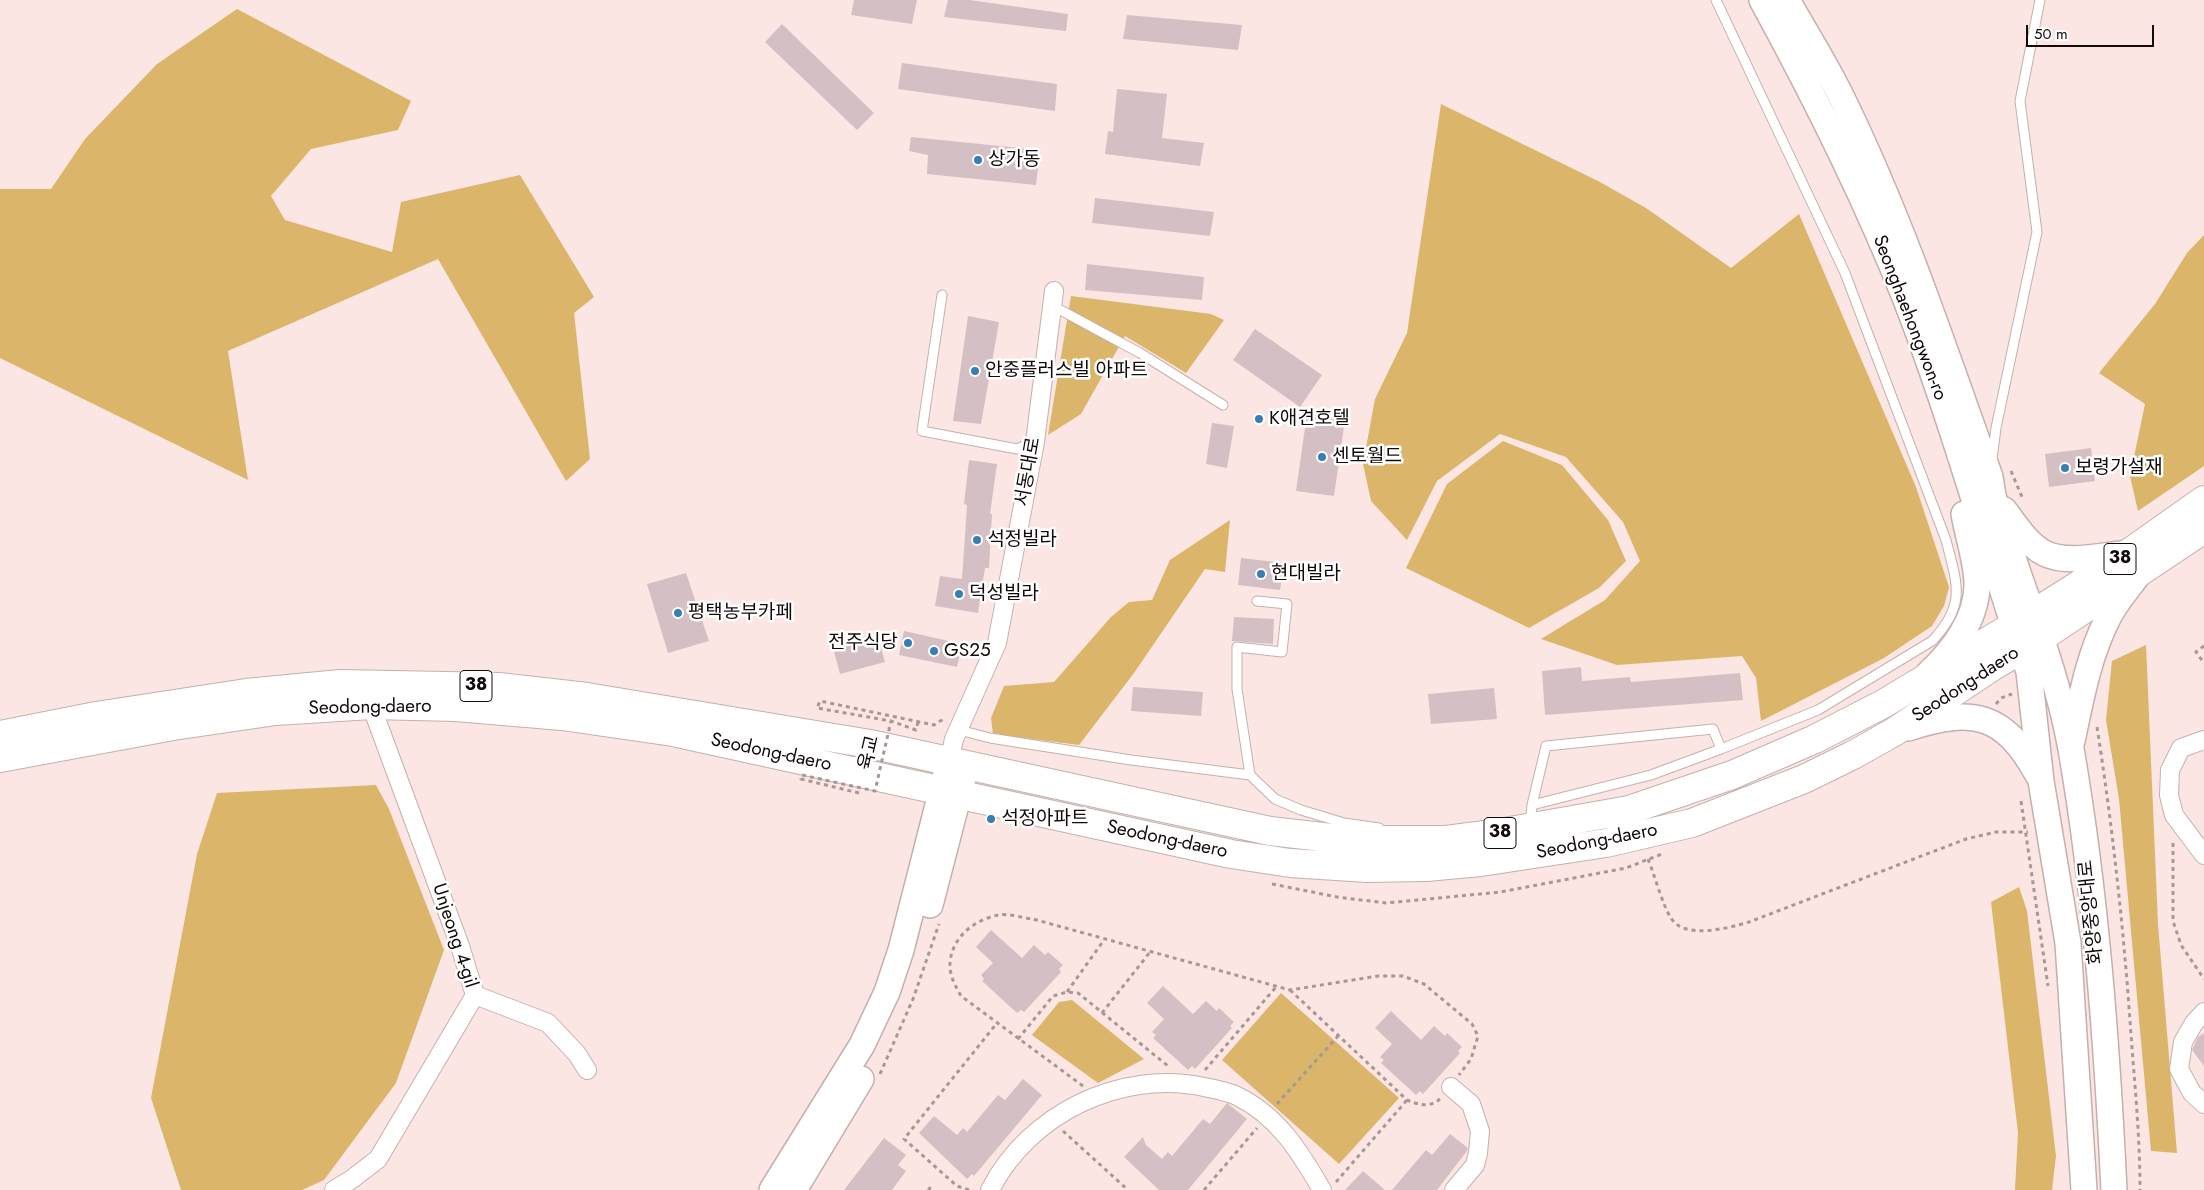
<!DOCTYPE html>
<html>
<head>
<meta charset="utf-8">
<style>
  body { margin:0 }
  #map { position:relative; width:2204px; height:1190px; overflow:hidden; background:#fce6e3; font-family:Jost,sans-serif }
  canvas { display:block }
  .scale { position:absolute; left:2026px; top:25px; width:128px; height:22px; box-sizing:border-box; border:2px solid #120b0a; border-top:0; padding-left:6px; font-size:15px; line-height:18px; white-space:nowrap; color:#120b0a; -webkit-text-stroke:4px #fff; paint-order:stroke }
</style>
</head>
<body>
<div id="map">
<canvas width="2204" height="1190"></canvas>
<div class="scale">50 m</div>
</div>
<script>
const ctx = document.querySelector('canvas').getContext('2d');
ctx.lineJoin = 'round';
function fill(path, color) { ctx.fillStyle = color; ctx.fill(path, 'evenodd'); }
function stroke(path, color, width, dash) { ctx.strokeStyle = color; ctx.lineWidth = width; ctx.lineCap = dash ? 'butt' : 'round'; ctx.setLineDash(dash || []); ctx.stroke(path); }
function drawText(font, color, halo, rows, align = 'center') {
  ctx.font = font + ' Jost,"Noto Sans KR",sans-serif'; ctx.lineWidth = 5; ctx.setLineDash([]); ctx.textBaseline = 'middle'; ctx.strokeStyle = halo; ctx.fillStyle = color; for (const [text, x, y, turn = 0] of rows) {
    ctx.save(); ctx.translate(x, y); ctx.rotate((+turn || 0) * Math.PI / 180); ctx.textAlign = isNaN(turn) ? turn : align; if (halo) ctx.strokeText(text, 0, 0); ctx.fillText(text, 0, 0); ctx.restore();
  }
}
fill(new Path2D(`
  M237,9L411,101L398,130L311,149L271,196L285,220L392,252L401,202L520,175L594,297L574,313L590,459L566,481L438,259L228,351L248,480L0,358V189H51L85,139L157,64Z
  M1441,104L1598,181L1646,208L1731,268L1799,214L1916,487L1949,587L1944,606L1932,626L1884,658L1761,721L1756,678L1742,656L1617,665L1541,639L1605,600L1640,561L1623,522L1566,457L1500,434L1437,481L1407,540L1371,501L1363,464L1375,399L1407,333Z
  M2204,235V466L2138,511L2130,476L2145,404L2099,373L2155,304L2187,253Z
  M1071,296L1211,314L1224,320L1186,373L1125,336L1081,414L1048,435Z
  M1503,441L1562,465L1608,520L1626,561L1599,588L1529,628L1406,568L1447,484Z
  M1230,520L1225,572L1205,569L1134,673L1079,745L993,734L991,718L1004,686L1054,682L1111,617L1129,602L1152,600L1170,560Z
  M2146,645L2158,924L2177,1153L2151,1151L2119,799L2106,720L2112,661Z
  M376,785L389,809L444,950L396,1083L324,1180L302,1190H181L151,1098L197,854L217,793Z
  M2019,887L2027,911L2056,1156L2052,1190H2015L2018,1133L1991,902Z
  M1281,993L1399,1098L1339,1164L1222,1060Z
  M1072,1000L1144,1059L1098,1083L1032,1035L1059,1002Z`), '#dab56a');
fill(new Path2D(`
  M854,0H917L912,24L851,15Z
  M948,0H970L1068,14L1066,31L944,17Z
  M1127,15L1242,25L1238,50L1123,39Z
  M782,24L874,113L857,130L765,42Z
  M902,63L1057,84L1055,111L898,89Z
  M1117,89L1167,94L1162,138L1204,143L1200,166L1105,154L1108,131L1113,132Z
  M911,137L1030,149L1027,165L1038,168L1036,185L927,174L928,155L909,151Z
  M1095,198L1214,212L1210,236L1092,223Z
  M1087,264L1204,277L1202,300L1085,290Z
  M968,316L999,322L981,424L953,421Z
  M1255,329L1322,375L1300,407L1233,360Z
  M1307,414L1345,420L1334,496L1296,491Z
  M1212,423L1234,426L1227,468L1206,464Z
  M2091,448L2095,481L2049,487L2045,454Z
  M969,460L997,464L990,514H992L989,568H985L978,613L935,606L940,576L962,579L967,505L964,504Z
  M1241,558L1284,563L1280,590L1238,585Z
  M686,573L709,641L668,653L647,584Z
  M1234,617L1274,619L1273,644L1232,641Z
  M904,631L962,644L957,667L899,655Z
  M878,637L885,662L840,674L833,648Z
  M1581,667L1582,681L1630,677L1631,682L1740,673L1743,700L1545,715L1542,671Z
  M1133,687L1203,692L1201,716L1131,711Z
  M1494,688L1497,719L1431,724L1428,694Z
  M991,930L1022,958L1034,945L1045,955L1048,952L1063,965L1059,969L1061,972L1024,1012L1021,1010L1017,1013L982,981L984,979L981,975L993,963L976,947Z
  M1163,986L1193,1014L1206,1001L1217,1011L1219,1008L1234,1022L1230,1026L1232,1028L1195,1069L1192,1066L1188,1070L1153,1038L1156,1035L1152,1032L1164,1019L1147,1003Z
  M1391,1011L1421,1040L1434,1026L1445,1036L1447,1033L1462,1047L1458,1051L1460,1053L1423,1094L1420,1091L1416,1095L1381,1063L1384,1060L1380,1057L1392,1044L1375,1028Z
  M2204,1033V1066L2192,1050L2198,1037Z
  M1023,1079L1042,1095L974,1176L972,1174L967,1179L919,1133L934,1116L957,1135L963,1128L967,1132L998,1095L1005,1100Z
  M1227,1103L1247,1119L1188,1190H1159L1124,1157L1143,1137L1146,1145L1162,1159L1168,1152L1172,1156L1203,1119L1210,1124Z
  M1450,1134L1468,1148L1467,1151L1437,1190H1392L1426,1150L1432,1155Z
  M884,1138L906,1155L898,1165L906,1171L892,1190H844Z
  M1363,1171L1385,1190H1345Z`), '#d4bfc5');
const lane = new Path2D(`
  M942,295L922,431L1017,449L1035,442
  M1053,306L1140,353L1223,405
  M1992,459L1996,428L2037,232L2020,101L2040,0
  M959,730L990,738L1131,760L1250,775L1275,799L1301,810L1344,823L1379,828
  M1250,775L1237,689V647L1282,652L1287,604L1257,601
  M1532,805L1546,746L1713,729L1721,749
  M1530,825L1532,805L1651,775L1721,749L1818,710L1932,641C1967,604 1957,584 1946,540L1845,273L1716,0`);
const street = new Path2D(`
  M2204,740L2181,748L2170,770L2169,795L2174,815L2204,855
  M949,762L954,739L997,643L1035,442L1054,291
  M475,995L548,1023L577,1054L587,1070
  M2204,1012L2194,1023L2183,1042L2179,1069L2192,1093L2204,1104
  M1451,1087L1471,1104L1480,1131L1478,1153L1475,1165L1454,1190
  M334,1190L352,1179L378,1159L475,995L460,946L371,705
  M990,1190C1029,1114 1120,1069 1204,1087C1214,1089 1227,1091 1237,1096C1278,1116 1300,1152 1322,1190`);
const secondary = new Path2D(`
  M1762,0C1815,97 1865,197 1906,300C1947,406 1979,517 2014,626
  M1787,0C1805,32 1825,63 1841,96C1901,218 1944,348 1990,477L1993,496C2003,527 2013,559 2024,590C2043,642 2061,694 2071,749C2096,893 2107,1045 2114,1190
  M2004,510C2015,524 2027,544 2044,553C2068,565 2103,555 2129,553
  M2022,649L2029,672L2041,781L2068,943L2084,1190
  M1929,673C1954,650 1978,617 1977,582C1976,560 1968,536 1964,514
  M1908,728C1973,707 2004,713 2038,775
  M2072,741C2081,699 2088,658 2107,620C2114,604 2127,590 2137,576
  M930,905L964,774
  M772,1190L862,1045L887,992L901,950L949,762
  M794,1190L861,1079`);
const primary = new Path2D(`
  M0,735L96,716L246,693L340,684L499,687L587,697L870,744L1270,831L1349,840H1446L1493,834L1629,810L1732,775L1815,739L1883,704L2033,614L2129,553L2204,500
  M0,758L173,726L276,711L371,705L456,707L562,716L673,732L1231,854L1290,863L1367,868L1426,867L1481,862L1606,843L1692,823L1804,779L1853,755L1894,732L1993,666L2042,637L2204,529`);
stroke(lane, '#c5b0ad', 11);
stroke(street, '#c5b0ad', 20);
stroke(secondary, '#c5b0ad', 28);
stroke(primary, '#c5b0ad', 30);
stroke(new Path2D(`
  M2011,471L2022,497
  M2204,646L2196,652L2204,663
  M1996,704L2001,698L2012,694
  M918,722L916,730L891,721L817,708L820,701L934,725L945,718
  M2097,727C2113,830 2124,932 2131,1035C2135,1087 2140,1138 2140,1190
  M2021,801L2048,986
  M2173,843V921L2181,945L2204,979
  M1648,859C1655,876 1662,904 1671,918C1684,940 1729,928 1749,922L1966,839L1996,832H2028
  M1272,884L1337,897L1386,903L1501,892L1626,868L1662,854
  M1290,990L1407,1100C1419,1105 1429,1108 1440,1099
  M1067,992L1104,940
  M1102,1013L1150,952
  M1018,1039L1053,996L1067,992L1078,993L1168,1066
  M1205,1070L1276,987
  M880,1074L913,999L939,924
  M1083,1086L961,996C956,987 949,975 950,963C952,937 974,920 998,915C1008,913 1023,918 1033,919L1290,990L1378,976H1403L1424,984L1472,1024L1478,1036L1471,1059L1459,1075
  M1277,1104L1339,1035
  M1063,1131L1128,1190
  M1336,1182L1407,1100
  M928,1190L932,1186
  M969,1190L957,1186L904,1139L997,1023
  M1204,1190L1257,1128`), '#a89895', 3, [4, 4]);
stroke(lane, '#fff', 9);
stroke(street, '#fff', 18);
stroke(secondary, '#fff', 25);
stroke(primary, '#fff', 28);
stroke(new Path2D(`
  M859,793L801,779L802,775L875,791L891,721`), '#a89895', 3, [4, 4]);
for (const [x, y, r, color] of [
  [978,160,5,"#367eb3"],
  [975,371,5,"#367eb3"],
  [1259,419,5,"#367eb3"],
  [1322,457,5,"#367eb3"],
  [2065,468,5,"#367eb3"],
  [977,540,5,"#367eb3"],
  [1261,574,5,"#367eb3"],
  [959,594,5,"#367eb3"],
  [678,613,5,"#367eb3"],
  [908,643,5,"#367eb3"],
  [934,651,5,"#367eb3"],
  [991,819,5,"#367eb3"]
]) { const dot = new Path2D(); dot.arc(x, y, r, 0, 2 * Math.PI); ctx.fillStyle = color; ctx.fill(dot); stroke(dot, '#fff', 2); }
for (const [x, y, w] of [
  [2120,559,32],
  [476,686,32],
  [1500,833,32]
]) { const box = new Path2D(); box.roundRect(x - w / 2, y - 15.5, w, 31, 4); ctx.fillStyle = '#fff'; ctx.fill(box); stroke(box, '#120b0a', 1); }
drawText('bold 18px', '#120b0a', null, [
  ["38",2120,559],
  ["38",476,686],
  ["38",1500,833]
]);
drawText('19px', '#120b0a', '#fff', [
  ["상가동",988,160],
  ["안중플러스빌 아파트",985,371],
  ["K애견호텔",1269,419],
  ["센토월드",1332,457],
  ["보령가설재",2075,468],
  ["석정빌라",987,540],
  ["현대빌라",1271,574],
  ["덕성빌라",969,594],
  ["평택농부카페",688,613],
  ["전주식당",898,643,"right"],
  ["GS25",944,651],
  ["석정아파트",1001,819]
], 'left');
drawText('19px', '#120b0a', '#fff', [
  ["Seonghaehongwon-ro",1909,318,69],
  ["서동대로",1029,472,-80],
  ["Seodong-daero",1966,685,-33],
  ["Seodong-daero",370,708,-1],
  ["Seodong-daero",771,753,12],
  ["육교",870,753,-77],
  ["Seodong-daero",1167,840,12],
  ["Seodong-daero",1597,842,-11],
  ["화양중앙대로",2092,912,-96],
  ["Unjeong 4-gil",454,936,72]
]);
</script>
</body>
</html>
